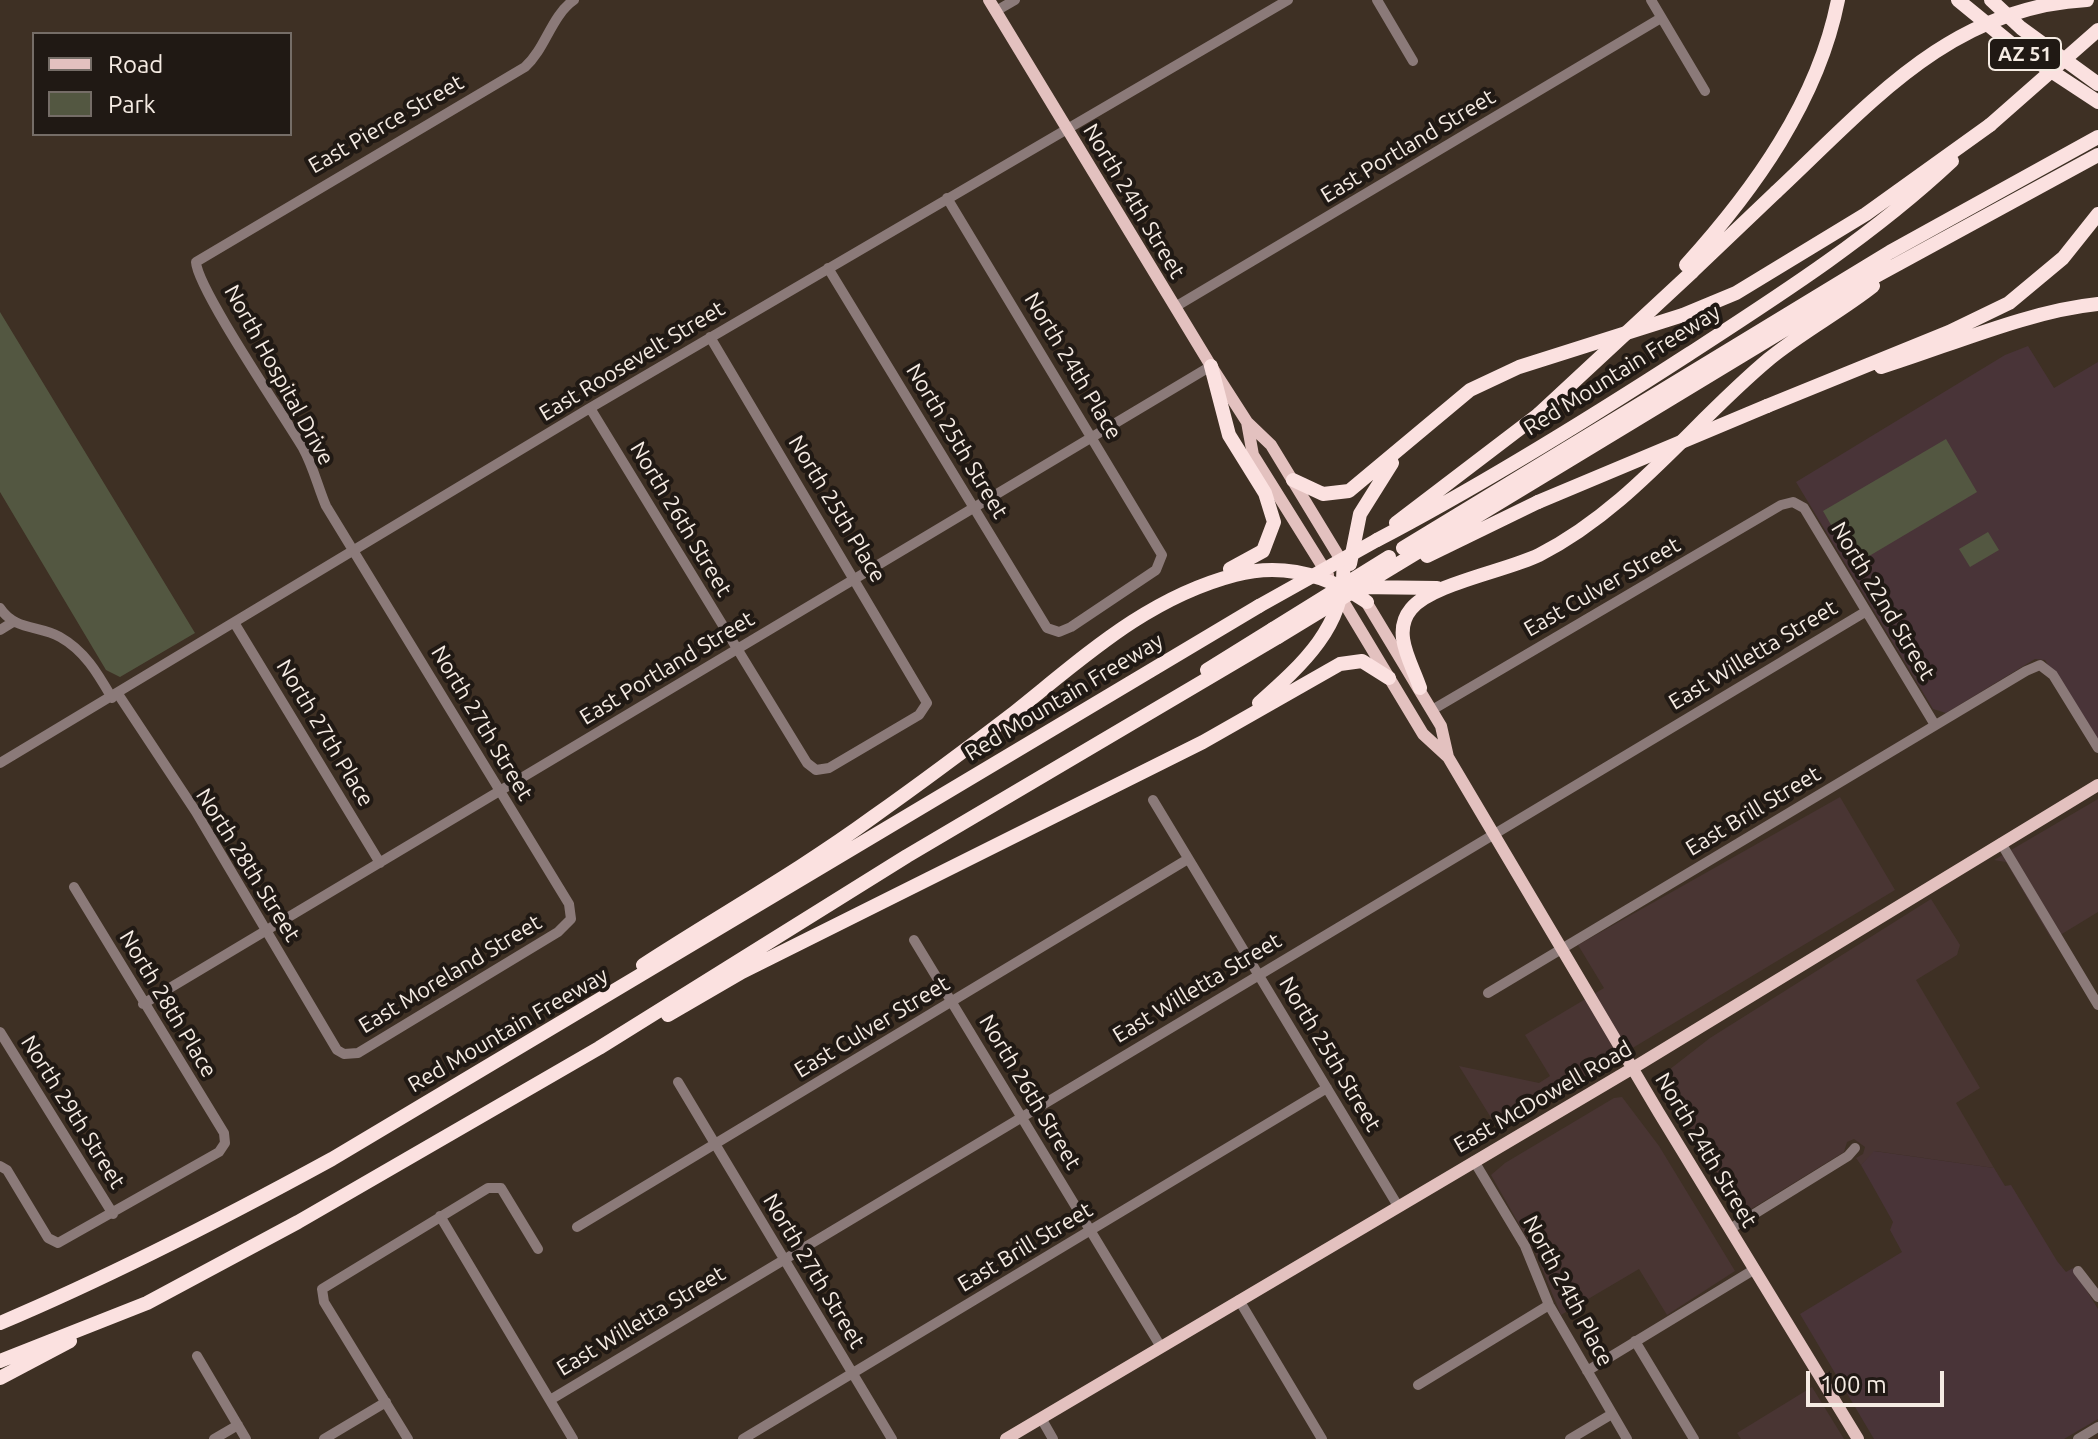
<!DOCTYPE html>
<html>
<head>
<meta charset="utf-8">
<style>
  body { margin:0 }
  #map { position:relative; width:2098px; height:1439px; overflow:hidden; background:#3e3024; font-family:Ubuntu,sans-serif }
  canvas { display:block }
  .legend { position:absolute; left:32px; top:32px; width:260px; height:104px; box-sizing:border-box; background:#201914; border:2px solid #756d67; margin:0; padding:10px 14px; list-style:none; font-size:24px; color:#f5ebe3 }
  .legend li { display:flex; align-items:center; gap:16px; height:40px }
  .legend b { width:40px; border:2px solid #756d67 }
  .scale { position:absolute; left:1806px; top:1371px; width:138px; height:36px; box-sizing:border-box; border:4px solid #f5ebe3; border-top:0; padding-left:10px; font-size:24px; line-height:28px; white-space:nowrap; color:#f5ebe3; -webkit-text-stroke:6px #201914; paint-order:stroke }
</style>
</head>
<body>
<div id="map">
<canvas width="2098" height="1439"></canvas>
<ul class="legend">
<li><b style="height:10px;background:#e3c1bf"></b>Road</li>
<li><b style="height:22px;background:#535741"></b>Park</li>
</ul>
<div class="scale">100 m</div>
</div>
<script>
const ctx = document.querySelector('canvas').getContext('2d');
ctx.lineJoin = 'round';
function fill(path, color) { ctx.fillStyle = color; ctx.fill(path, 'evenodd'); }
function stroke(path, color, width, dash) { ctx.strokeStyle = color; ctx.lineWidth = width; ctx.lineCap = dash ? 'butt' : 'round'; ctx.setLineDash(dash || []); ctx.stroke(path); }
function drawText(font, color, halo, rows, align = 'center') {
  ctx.font = font + ' Ubuntu,sans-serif'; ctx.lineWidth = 8; ctx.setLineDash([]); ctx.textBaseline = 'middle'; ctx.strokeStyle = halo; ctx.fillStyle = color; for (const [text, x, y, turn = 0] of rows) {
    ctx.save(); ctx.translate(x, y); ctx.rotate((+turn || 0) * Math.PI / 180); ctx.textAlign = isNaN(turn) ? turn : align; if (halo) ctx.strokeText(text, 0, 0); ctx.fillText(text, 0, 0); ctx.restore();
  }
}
fill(new Path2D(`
  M1840,797L1895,890L1498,1129L1459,1066L1539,1083L1550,1076L1525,1035L1604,988L1578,945Z
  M2098,799V912L2052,940L2006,862L1994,860Z
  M1931,899L1960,945L1957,955L1916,980L1980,1088L1956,1103L1994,1168L1875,1151L1861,1165L1856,1158L1863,1154L1865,1147L1854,1139L1847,1142L1844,1152L1748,1211H1741L1664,1085L1665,1073L1710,1038Z
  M1622,1097L1659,1146L1735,1271L1667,1315L1639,1269L1561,1315L1536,1254L1491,1175L1505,1163L1614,1098Z
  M1812,1387L1844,1439H1741L1737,1433Z`), '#493533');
fill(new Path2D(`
  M2028,346L2054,388L2098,362V744L2045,660L2035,659L1946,713L1933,709L1796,482L2005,355Z
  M1874,1151L1994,1168L2005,1186L2011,1185L2057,1261L2066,1272L2073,1268L2098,1309V1419L2064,1439H1874L1800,1314L1902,1252L1890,1230L1893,1222L1861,1165Z`), '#493438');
fill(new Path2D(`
  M0,312L195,633L120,677L106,670L0,492Z
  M1946,439L1977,492L1854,565L1823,511Z
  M1988,532L1999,550L1970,567L1959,549Z`), '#535741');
stroke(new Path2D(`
  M1377,0L1413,61
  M1651,0L1705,91
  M996,11L1015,0
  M828,268L1047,628L1059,632L1071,627L1156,570L1162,555L947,198
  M1175,307L1661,18
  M590,408L807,763L816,770L829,768L919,715L927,703L710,337
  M0,608C15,631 40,625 60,637C85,651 98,674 112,698
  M235,624L380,863
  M0,630L13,622
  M118,694L196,812L337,1050L344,1054L358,1053L558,932L571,919L569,904L326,506C318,487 313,466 303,448C284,416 197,288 196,262L525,67C546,48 551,16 574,0
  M1432,710L1781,505L1793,502L1804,508L1935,725
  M0,763L590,408L1288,0
  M1153,800L1398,1206
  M2001,843L2098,1005
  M914,940L1161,1347
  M1488,993L2026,671L2040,665L2053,675L2098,748
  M143,1004L1211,366
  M0,1032L113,1214
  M678,1082L892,1439
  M1474,1161L1525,1246L1549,1305L1627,1439
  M0,1166L7,1170L48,1238L58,1243L219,1152L225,1143L224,1133L74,887
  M440,1216L573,1439
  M577,1227L1188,859
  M1730,1229L1848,1156L1855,1148
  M2078,1271L2098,1297
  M1239,1300L1322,1439
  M1635,1341L1694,1439
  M197,1356L246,1439
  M1587,1371L1755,1269
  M1418,1385L1549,1305
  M550,1400L1865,612
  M1041,1418L1053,1439
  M214,1439L238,1425
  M324,1439L386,1402
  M408,1439L324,1302L322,1289L488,1188H501L538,1249
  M743,1439L1327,1088
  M1570,1439L1612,1414
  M2078,1439L2098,1427`), '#8b7a79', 10);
stroke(new Path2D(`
  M989,0L1211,366L1247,422L1271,445L1344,565
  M1247,422L1253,455L1328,575
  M1337,591L1423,734L1448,757L1659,1113L1858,1439
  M1362,595L1441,726L1448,757
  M1006,1439L1633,1068L2098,785`), '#e3c1bf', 12);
stroke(new Path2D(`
  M1958,0L2019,50L2098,102
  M1991,0L2021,28L2098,84
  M1686,265C1754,190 1818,101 1838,0
  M1692,272L1776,192
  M1211,366L1229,435L1265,493L1274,522L1263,551L1230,569
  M1881,367C1949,346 2028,311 2098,304
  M1767,406L1949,332L2009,303L2063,258L2098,214
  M1293,480L1323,494L1349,491L1470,390L1519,367L1683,315L1736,293L1866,214L1990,125
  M1396,523L1539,414
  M1377,540C1484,484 1587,420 1689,354C1780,295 1872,236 1952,161
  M1403,548L1890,252L2098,137
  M1427,556L1538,502
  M1350,564L1360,514L1392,463
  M1365,584L1852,289L2098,155
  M1358,587L1437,588
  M1207,670L1273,629
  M1420,688C1412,663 1391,633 1411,609C1431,584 1506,571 1539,555C1631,508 1691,424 1769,359C1802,332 1840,312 1873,286
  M1259,703C1301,666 1348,624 1343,563
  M643,965C720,915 799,871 873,817C921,783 968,748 1015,712C1084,657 1147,598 1235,575C1283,562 1327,575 1367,602
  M668,1015L742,972L1203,742L1340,664L1362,661L1389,678
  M0,1323C114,1275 224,1218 332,1159L1259,606
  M0,1361L147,1303L298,1222L599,1048L907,856L1278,637
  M0,1378L70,1341`), '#fbe1e0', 14);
stroke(new Path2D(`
  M1990,125L2098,30
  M1776,192C1869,105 1950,7 2087,0
  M1539,414L1692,272
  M1538,502L1767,406
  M1259,606L1377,540
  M1273,629L1389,557
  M1278,637L1365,584`), '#fbe1e0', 14);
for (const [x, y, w] of [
  [2025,54,72]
]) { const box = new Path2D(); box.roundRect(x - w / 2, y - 16, w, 32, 6); ctx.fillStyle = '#201914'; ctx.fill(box); stroke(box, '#f5ebe3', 2); }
drawText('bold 20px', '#f5ebe3', null, [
  ["AZ 51",2025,54]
]);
drawText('22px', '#f5ebe3', '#201914', [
  ["East Pierce Street",386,124,-30],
  ["East Portland Street",1408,146,-31],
  ["North 24th Street",1134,201,59],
  ["East Roosevelt Street",632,361,-31],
  ["North 24th Place",1073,366,59],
  ["Red Mountain Freeway",1622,370,-32],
  ["North Hospital Drive",279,375,61],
  ["North 25th Street",957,441,59],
  ["North 25th Place",837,509,59],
  ["North 26th Street",681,519,59],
  ["East Culver Street",1602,587,-30],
  ["North 22nd Street",1883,601,59],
  ["East Willetta Street",1753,655,-31],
  ["East Portland Street",667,668,-31],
  ["Red Mountain Freeway",1064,697,-31],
  ["North 27th Street",482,723,59],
  ["North 27th Place",325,733,59],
  ["East Brill Street",1753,811,-31],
  ["North 28th Street",248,865,58],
  ["East Moreland Street",450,974,-31],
  ["East Willetta Street",1197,988,-31],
  ["North 28th Place",168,1004,59],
  ["East Culver Street",872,1027,-31],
  ["Red Mountain Freeway",508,1030,-30],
  ["North 25th Street",1330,1054,59],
  ["North 26th Street",1030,1092,59],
  ["East McDowell Road",1543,1097,-30],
  ["North 29th Street",73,1112,58],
  ["North 24th Street",1706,1150,59],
  ["East Brill Street",1025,1247,-31],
  ["North 27th Street",814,1271,59],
  ["North 24th Place",1568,1291,62],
  ["East Willetta Street",641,1321,-31]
]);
</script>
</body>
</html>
